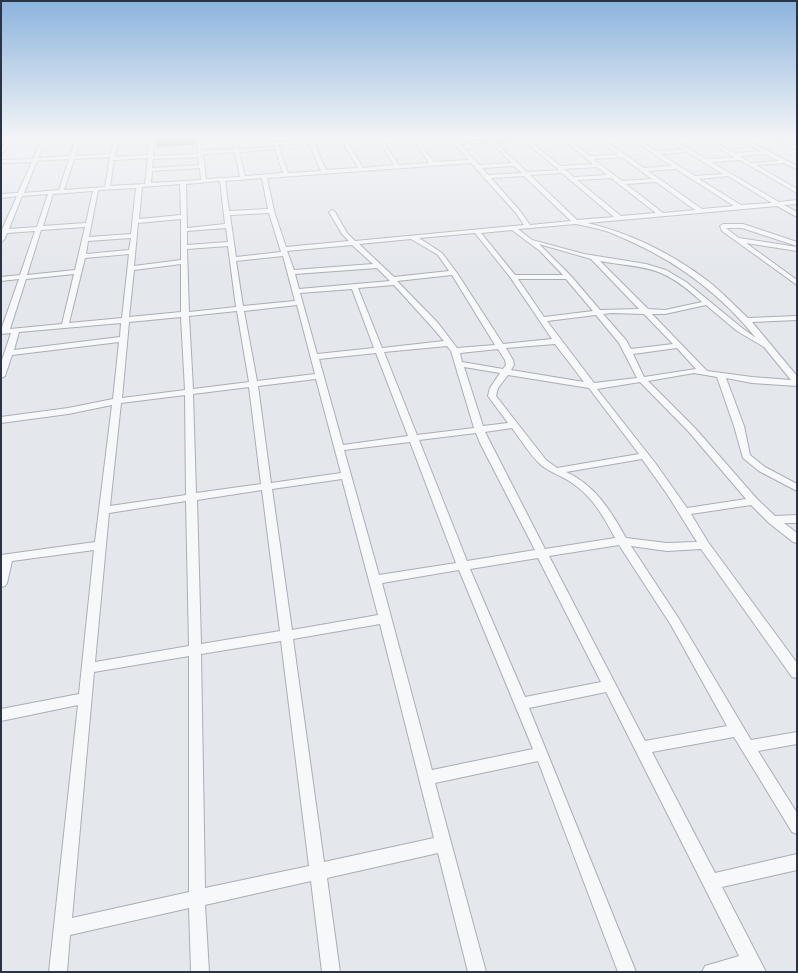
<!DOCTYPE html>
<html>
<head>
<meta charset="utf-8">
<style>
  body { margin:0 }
  #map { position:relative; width:798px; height:973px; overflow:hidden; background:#e4e7ec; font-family:Cabin,sans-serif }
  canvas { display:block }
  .frame { position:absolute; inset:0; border:2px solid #2b3445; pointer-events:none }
</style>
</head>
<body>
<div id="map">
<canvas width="798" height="973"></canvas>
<div class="frame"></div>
</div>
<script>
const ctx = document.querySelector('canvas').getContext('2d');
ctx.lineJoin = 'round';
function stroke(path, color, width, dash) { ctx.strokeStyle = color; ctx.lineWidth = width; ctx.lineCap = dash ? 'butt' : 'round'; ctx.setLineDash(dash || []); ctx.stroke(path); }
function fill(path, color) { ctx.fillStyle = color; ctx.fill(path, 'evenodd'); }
const street = new Path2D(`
  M9,138H13L1,156V150Z
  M42,138H46L38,158L70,156L76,138H80L75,156L111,154L114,138H141L118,140L115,157L148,155L150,138H154L153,156L198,154L196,138H200L202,151L234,149L232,138H236L239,149L274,147L273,142L275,141L277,142L308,140L307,138H311L312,140L367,138L347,141L363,168L394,165L377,138H381L399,165L429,163L412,138H416L434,162L469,160L450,138H455L458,142L533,138L528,140L561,166L593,164L561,138H566L590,156L618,155L596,138H601L644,168L672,166L630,138H635L656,151L683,150L664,138H670L706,159L735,158L702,138H708L735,153L761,151L737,138H743L797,166V169L784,163L756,165L797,189V193L740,160L711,162L779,202L797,200V204L784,205L797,212V217L777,206L587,223C631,233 672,254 708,281C722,292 735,306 748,318L797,316V320L752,322L797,376V386L752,383L726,378L744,426L750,455L765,467L797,484V491L759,471L743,458L734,426L717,377L694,373L648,381L695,428L757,499L775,516L797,515V523H784L797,533V543L793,542L769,523L751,505L691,514L708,542L797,663V678L792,677L701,549L667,551L631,546L679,619L751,740L797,732V744L758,751L797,813V834L792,832L734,737L652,752L715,873L797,854V870L722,887L766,972H702L705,966L739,956L606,692L529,708L636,972H618L538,761L435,783L486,972H468L438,853L327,878L340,972H322L311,881L205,905L209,972H191L189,908L70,935L67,972H49L78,705L1,721V709L79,694L94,550L12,561L7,583L5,586L1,587V555L95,542L112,405L68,414L1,423V417L68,408L113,399L119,342L12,355L5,376L1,378V363L11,333L1,334V330L19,279L1,281V277L20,275L35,231L7,233L4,240L1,242V232L17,196L1,198V194L18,193L32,162L1,163V160L33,159ZM523,140L559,170L527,172L495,142ZM342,141L358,168L326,170L314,143ZM491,142L512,163L479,165L460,144ZM309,143L321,171L288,173L278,145ZM275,149L283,173L245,176L239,152ZM235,152L240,177L206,179L203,154ZM687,152L723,174L695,176L660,154ZM765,154L779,161L751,163L739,156ZM110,157L105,187L64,190L74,159ZM198,157L199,165L152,168L153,159ZM622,157L652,179L622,181L593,159ZM148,158L145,184L110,186L114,160ZM69,159L59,190L24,193L37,161ZM471,163L516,213L524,225L355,241L347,233L335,212L332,210L329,212L342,234L349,241L286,247L274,211L267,178ZM514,166L522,173L488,175L482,168ZM597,167L607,175L574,177L564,169ZM200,168L201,180L151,183L152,171ZM676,169L734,206L702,209L648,171ZM562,173L614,217L577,220L530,175ZM524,176L571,221L530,225L520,211L491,178ZM728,176L772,203L741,205L699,179ZM262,178L268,209L229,211L225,181ZM611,178L656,213L621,216L577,180ZM220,181L225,224L187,228L186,184ZM656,182L695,210L663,213L626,184ZM180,184L181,215L139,219L142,187ZM136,188L131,234L89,237L98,190ZM93,191L86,223L43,226L53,194ZM48,194L37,227L9,229L22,196ZM269,213L281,252L236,257L230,215ZM181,219V260L134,266L138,223ZM576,224C586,226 596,228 606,231C615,234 625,239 634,243C682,265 723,297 756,338L742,328L686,282L666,270L646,264L584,254L532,240L518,229ZM85,227L75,270L27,275L41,230ZM226,228L228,242L187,245V231ZM512,230L540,251L563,275H515L481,233ZM475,233L510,277L552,339L503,344L457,273L442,253L419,238ZM131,238L129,250L86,254L88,241ZM411,239L438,255L449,271L394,277L359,244ZM539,244L591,259L639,309L600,310L571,276ZM352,245L373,264L294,270L287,251ZM228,246L236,307L189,312L187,249ZM129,254L122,318L69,323L85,258ZM283,256L295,301L243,306L236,261ZM600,261C620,265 642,265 661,273C677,280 690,291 702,302L665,310L648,309ZM181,264V312L129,317L134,270ZM377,268L390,281L299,289L295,274ZM74,274L62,324L10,329L26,279ZM452,275L495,345L457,348L438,323L397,281ZM518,279H566L593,311L544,317ZM394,285L432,327L444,341L382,348L358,288ZM352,289L374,348L317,354L300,293ZM297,305L315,374L257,381L244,311ZM706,305L737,331L764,347L791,380L752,377L707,371L652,314H665ZM237,311L249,382L193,389L189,316ZM612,313L644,314L673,344L631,349L626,340L603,314ZM596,315L619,343L637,378L594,383L547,321ZM181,317L185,390L122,398L129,322ZM121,323L120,337L14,350L19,332ZM555,344L584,382L511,370L514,365L513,360L506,348ZM447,346L451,351L474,428L417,435L384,352ZM677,348L696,369L644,377L633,354ZM498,349L505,360L506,365L503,369L462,362L460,353ZM376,353L408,436L343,445L319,359ZM464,367L500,373L490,388L488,396L508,423L483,426ZM508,375L589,388L639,454L557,468L546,460L496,396L498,388ZM316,379L341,473L271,483L258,386ZM640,382L689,432L746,499L687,508L656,464L597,389ZM249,387L261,484L196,493L193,394ZM185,395L186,495L110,506L121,403ZM512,428C521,440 530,455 541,465C551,473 562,476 572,483C592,496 604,517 615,538L545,549L485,432ZM476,433L480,443L535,550L467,561L419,440ZM410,442L456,563L379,575L344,450ZM642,459L667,494L697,542L667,543L626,538C611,511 595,485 566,472ZM342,479L378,615L292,630L272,489ZM262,490L280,631L201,644L197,500ZM186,501L189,646L95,662L109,513ZM619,545L671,625L727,726L645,741L549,556ZM538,558L601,682L525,697L470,569ZM459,570L533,749L432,770L382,583ZM380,624L434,838L324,862L293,639ZM281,641L309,866L205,888L201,654ZM189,656V892L72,918L94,672Z
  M772,138H778L797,147V150Z
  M723,224H743L797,242V246L742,228H726L739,238L797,247V251L746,243L797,280V285L722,231L720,226Z`);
stroke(street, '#a9aeb7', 2);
fill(street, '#f7f8fa');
fill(new Path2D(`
  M155,138H194L195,145L157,147Z`), '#83868d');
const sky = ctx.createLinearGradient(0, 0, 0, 274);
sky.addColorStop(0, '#8bb4dd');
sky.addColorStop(0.5, '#f3f4f6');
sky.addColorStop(1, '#f3f4f600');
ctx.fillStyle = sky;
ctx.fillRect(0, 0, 798, 274);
</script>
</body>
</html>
